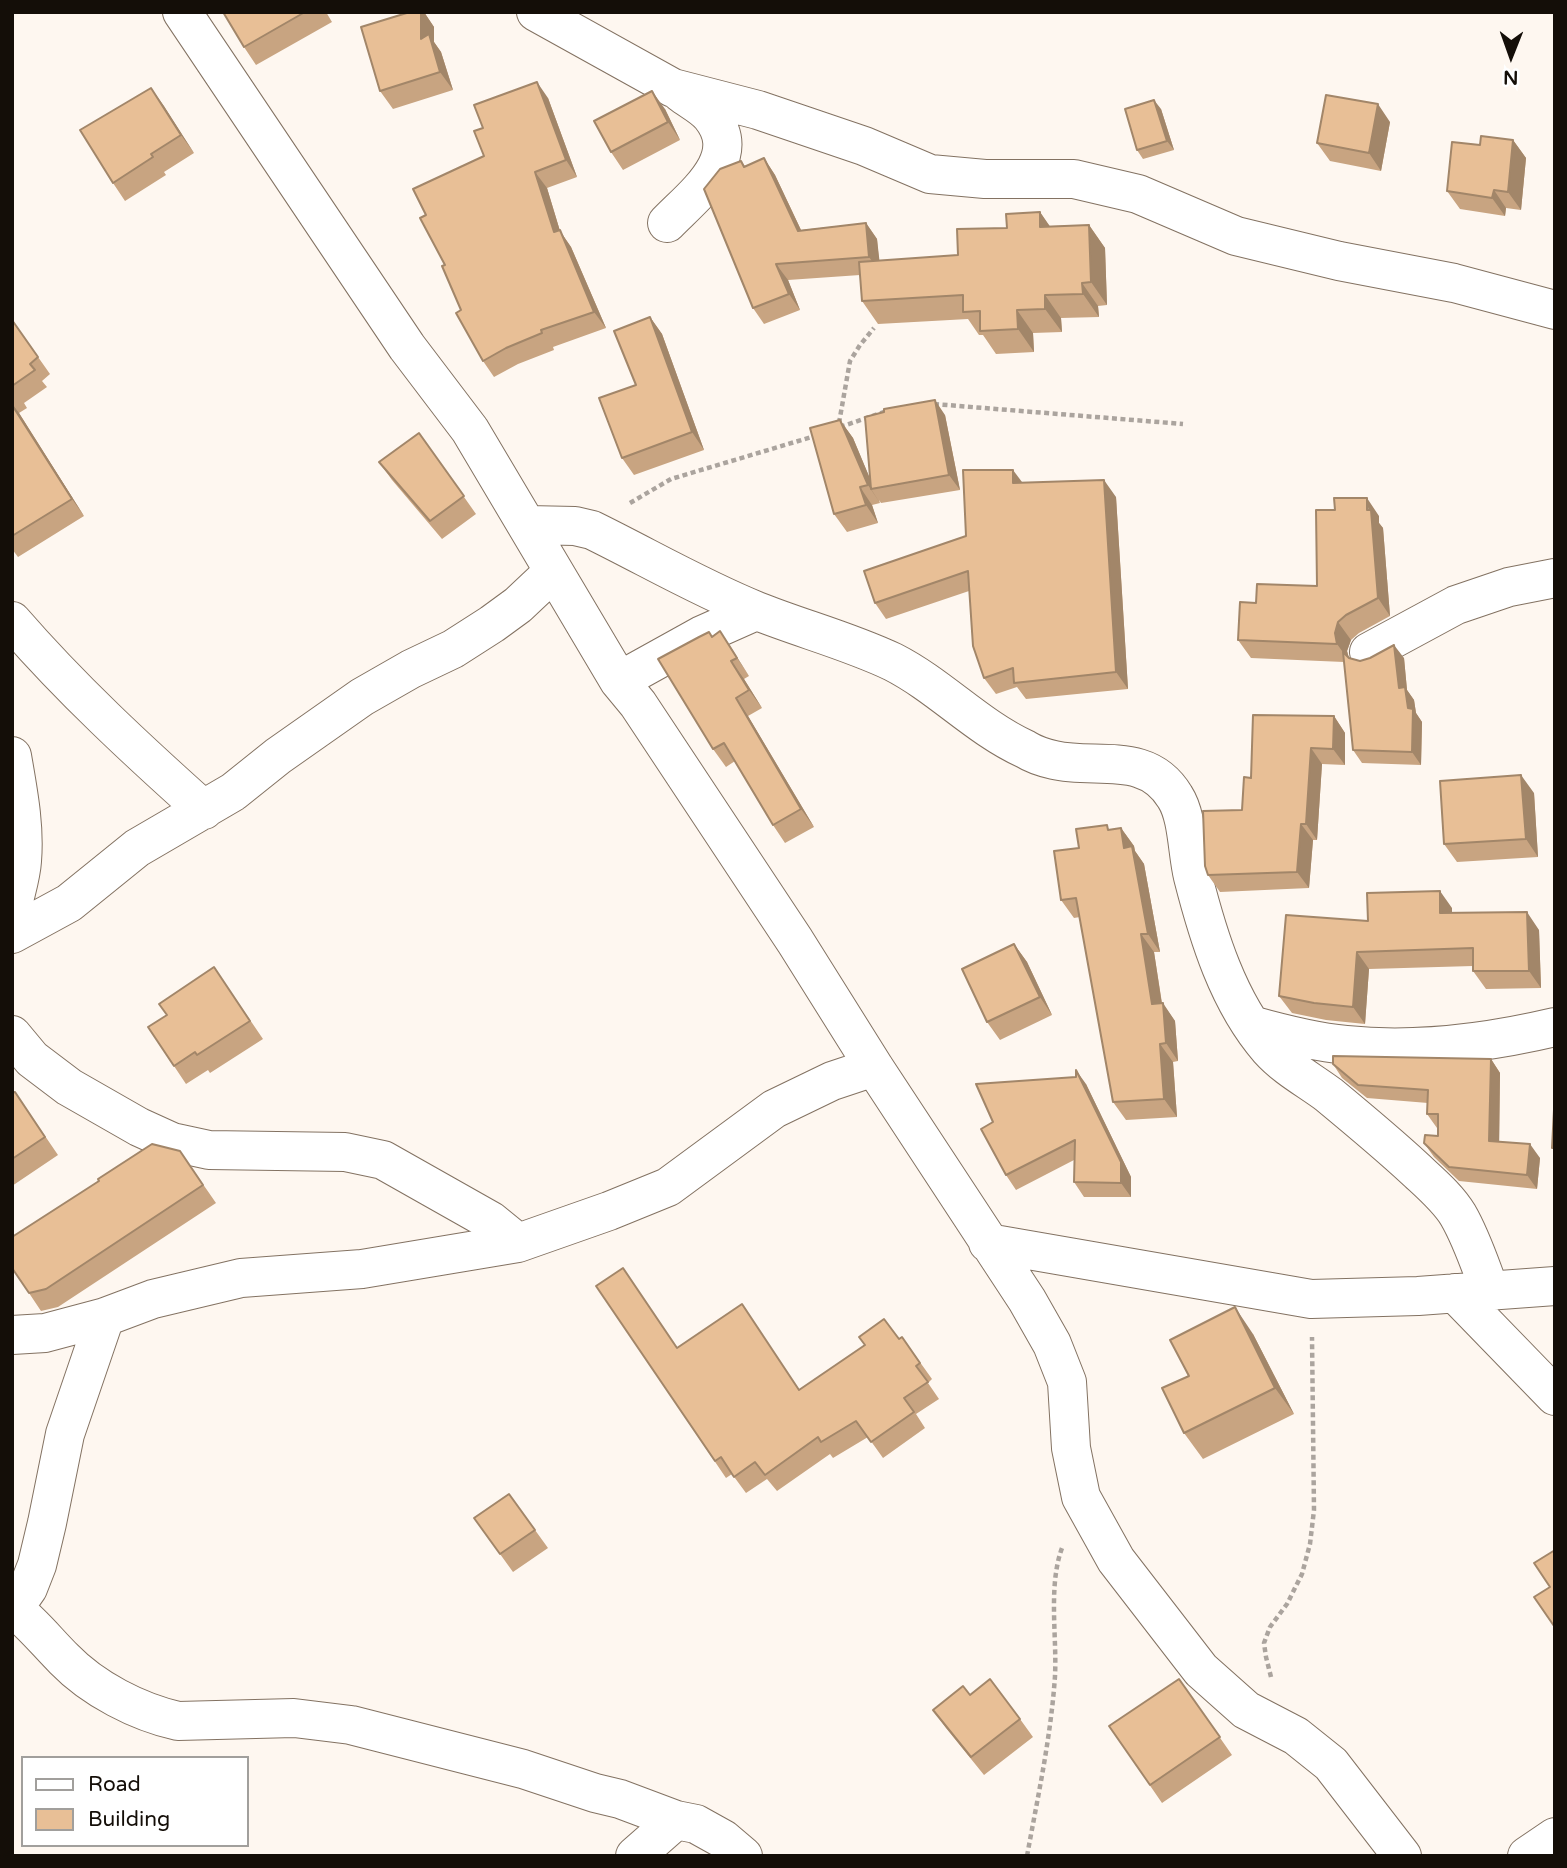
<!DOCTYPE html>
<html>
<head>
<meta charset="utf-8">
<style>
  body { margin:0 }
  #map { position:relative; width:1567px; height:1868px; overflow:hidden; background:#fef7f0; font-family:"Varela Round",sans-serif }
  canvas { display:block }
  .frame { position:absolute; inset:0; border:14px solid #140e08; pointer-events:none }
  .legend { position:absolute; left:21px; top:1756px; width:228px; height:91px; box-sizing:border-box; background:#fff; border:2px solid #a19f9c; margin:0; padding:9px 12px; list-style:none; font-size:21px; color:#140e08 }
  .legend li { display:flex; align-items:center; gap:14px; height:35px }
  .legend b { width:35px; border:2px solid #a19f9c }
  .north { position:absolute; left:1476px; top:21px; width:70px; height:70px; -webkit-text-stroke:5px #fff; paint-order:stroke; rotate:181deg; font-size:19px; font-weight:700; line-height:28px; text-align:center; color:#140e08 }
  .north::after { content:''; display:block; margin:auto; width:24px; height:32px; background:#140e08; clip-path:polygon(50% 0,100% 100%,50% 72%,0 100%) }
</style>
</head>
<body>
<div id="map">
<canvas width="1567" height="1868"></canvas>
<div class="frame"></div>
<ul class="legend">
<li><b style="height:9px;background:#fff"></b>Road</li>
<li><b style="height:19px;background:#e8bf96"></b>Building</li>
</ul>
<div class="north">N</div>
</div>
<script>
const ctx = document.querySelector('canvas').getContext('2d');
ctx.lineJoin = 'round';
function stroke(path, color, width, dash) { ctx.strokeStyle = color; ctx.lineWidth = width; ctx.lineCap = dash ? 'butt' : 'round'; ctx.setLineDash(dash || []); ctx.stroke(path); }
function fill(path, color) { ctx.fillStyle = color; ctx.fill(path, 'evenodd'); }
const minor = new Path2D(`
  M182,12L407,347L470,430L619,681L638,704L795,941L874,1067L1027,1300L1052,1344L1067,1382L1071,1448L1081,1497L1116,1560L1201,1670L1246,1710L1296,1736L1331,1764L1402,1856
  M536,12L673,88L758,110L864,146L930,174L985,179H1074L1138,194L1236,236L1339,261L1454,283L1555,310
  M667,223C694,195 745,158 711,116C704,107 690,100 681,93
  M528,525L575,526L592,530C647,557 700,588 757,611C802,629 849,641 893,662C940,686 977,727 1025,749C1033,754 1045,758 1054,760C1096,770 1147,750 1175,797C1188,817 1187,853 1193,877C1208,936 1228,1002 1269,1049C1286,1068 1309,1080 1329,1095C1358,1119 1387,1143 1415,1169C1430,1183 1448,1198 1458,1215C1472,1239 1480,1265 1490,1291
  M12,621C71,689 137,750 204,810
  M1369,652L1456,605L1509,587L1555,578
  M619,681L702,635L756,611
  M12,756C18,791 25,826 22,861C21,877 15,894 12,910
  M12,934L69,903L137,848L233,792L278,756L362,697L411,669L453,649L492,624L518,605L553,572
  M1251,1025C1283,1034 1314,1042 1346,1045C1415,1052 1487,1043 1555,1027
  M12,1035L32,1059L69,1087L139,1127L172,1142L209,1150L345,1152L383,1160L491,1221L518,1243
  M988,1243L1311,1299L1418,1296L1555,1286
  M1455,1293L1555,1396
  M12,1335L45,1333L105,1317L153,1299L241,1278L362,1269L518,1243L609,1211L668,1187L774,1109L832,1081L874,1067
  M14,1609C33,1624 47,1642 64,1659C93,1689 138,1712 178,1721L294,1718L351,1725L523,1769L595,1793L620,1799L676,1820L696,1824L723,1839L743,1856
  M12,1611L28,1588L37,1565L47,1523L65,1434L105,1317
  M635,1856L676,1820
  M1527,1856L1555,1837`);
stroke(minor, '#837262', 40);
stroke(new Path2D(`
  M934,404L1183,424
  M839,423L850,361L860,345L874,328
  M840,427L887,411
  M630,503L671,479L815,436
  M1271,1677L1266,1657L1264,1643L1270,1627L1287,1604L1302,1574L1310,1544L1314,1510L1312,1337
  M1027,1856C1038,1796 1051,1736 1055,1676C1057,1636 1048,1586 1062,1548`), '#aba49e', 4.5, [5, 3.5]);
stroke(minor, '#fff', 38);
fill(new Path2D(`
  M223,12H326L332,22L256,65L244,47Z
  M410,12H424L434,27V42L441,52L453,90L393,109L380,91Z
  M151,88L194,153L164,172L166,175L125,201L113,183Z
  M548,98L577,177L547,188L560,231L571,247L606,328L553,347L554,350L518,364L494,377L483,361L461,310L426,215L484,156L483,128Z
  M665,109L680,140L623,170L611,152Z
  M1161,109L1174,150L1143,159L1137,150Z
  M1390,122L1381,171L1330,161L1317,143Z
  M1513,140L1526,158L1521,210L1506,208L1505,216L1460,209L1447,191L1480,145Z
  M764,158L775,175L801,230L866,223L877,239L879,261L958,255L1007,228L1040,212L1049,226L1089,225L1105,248L1107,305L1098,306L1099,317L1061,318L1062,332L1033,333L1034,352L996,354L983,335H979L968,319L878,324L862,301L860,275L788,280L800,310L764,324L753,308L741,161L745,166Z
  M650,317L662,334L704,450L634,475L622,458Z
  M12,320L50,374L42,381L47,387L24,403L27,408L19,413L84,516L18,557L12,549Z
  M945,415L960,490L881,503L879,500L880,503L872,505L878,523L847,532L834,514L840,420L853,438L870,479Z
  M419,433L476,514L442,539L392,480L379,462Z
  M1022,483L1116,497L1128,689L1026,699L1017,687L996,694L984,678L969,591L886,619L875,603L966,536Z
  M1379,516V523L1383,528L1390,616L1359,633L1351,640L1347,651L1349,658L1360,661L1404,658L1407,690L1414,700L1416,713L1422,722L1421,765L1362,763L1353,750L1344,662L1251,658L1238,640L1256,603L1317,586Z
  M720,631L749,676L744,679L762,708L748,716L814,827L785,843L773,825L735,761L726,767L713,749L709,632L712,636Z
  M1334,716L1345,733V765L1322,764L1317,840H1313L1309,888L1220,892L1208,875L1242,810L1251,778Z
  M1534,793L1538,857L1457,862L1444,844Z
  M1121,828L1134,846L1135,851L1144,864L1160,952H1154L1162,1003L1175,1021L1178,1061L1173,1062L1177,1117L1126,1120L1113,1102L1080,917L1074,918L1061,900L1079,848L1110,830Z
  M1452,908V913L1539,930L1541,988L1486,989L1473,971V966L1369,969L1365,1024L1326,1020L1292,1013L1279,996L1368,921Z
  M1014,944L1027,962L1052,1015L1000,1040L987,1022Z
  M214,967L263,1039L210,1073L208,1070L186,1084L174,1066L166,1015Z
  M1491,1059L1500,1073L1499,1141L1540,1158L1537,1189L1459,1181L1434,1157L1424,1143L1438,1136V1128H1437L1427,1114L1428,1103L1367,1098L1342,1078L1333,1064Z
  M1086,1084L1131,1177V1197H1084L1074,1182V1160L1016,1190L1006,1175Z
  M15,1092L58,1155L12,1186V1093Z
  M180,1151L216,1203L58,1307L41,1311L29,1293Z
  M596,1286L677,1347L800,1390L902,1337L932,1379L928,1383L939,1399L916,1414L925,1428L883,1458L868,1437L833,1458L830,1454L777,1491L767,1479L746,1493L732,1474L726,1478Z
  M1253,1334L1294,1414L1203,1459L1184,1433L1189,1376Z
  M509,1494L548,1548L513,1572L474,1518Z
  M1179,1679L1232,1755L1162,1803L1109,1726Z
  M970,1695L1020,1719L1033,1737L984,1775L946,1728L933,1710Z`), '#c8a481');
fill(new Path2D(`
  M421,12H424L434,27V42L441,52L453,90L440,72L421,39Z
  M537,82L548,98L577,177L566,160Z
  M151,88L164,106L194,153L181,135Z
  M652,91L665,109L680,140L668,122Z
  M1154,100L1161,109L1174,150L1167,141Z
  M1378,104L1390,122L1381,171L1369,153Z
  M1513,140L1526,158L1521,210L1508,192Z
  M764,158L775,175L809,247L798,231Z
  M535,172L547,188L560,231L571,247L606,328L594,312L554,232Z
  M1494,190L1506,208L1505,216L1492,198Z
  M1040,212L1056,235L1040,227Z
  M866,223L877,239L881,274L869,257Z
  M1089,225L1105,248L1107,305L1091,282Z
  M776,264L788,280L800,310L789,294Z
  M1082,283L1098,306L1099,317L1083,294Z
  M1045,295L1061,318L1062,332L1045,309Z
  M1017,310L1033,333L1034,352L1018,329Z
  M650,317L662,334L704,450L692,432Z
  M935,400L945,415L960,490L949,475Z
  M12,404L19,413L84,516L72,499Z
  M840,420L853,438L874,488L871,489L880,503L868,485Z
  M1013,470L1025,486L1013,483Z
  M1104,480L1116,497L1128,689L1116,672Z
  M860,487L872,505L878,523L866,505Z
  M1367,498L1379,516V523L1383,528L1390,616L1378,598Z
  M1338,622L1351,640L1347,651L1350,662L1337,644L1335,633Z
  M720,631L732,649L749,676L737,658Z
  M1394,645L1404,658L1407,690L1414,700L1416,713L1422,722L1421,765L1412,752L1408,708L1399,688Z
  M731,661L744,679L762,708L749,690Z
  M736,698L748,716L814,827L801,809Z
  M1334,716L1345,733V765L1333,749Z
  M1311,748L1322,764L1317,840L1306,824Z
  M1521,775L1534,793L1538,857L1526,839Z
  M1301,824L1313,840L1309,888L1297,872Z
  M1121,828L1134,846L1135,851L1144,864L1160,952L1148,934L1124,848Z
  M1440,891L1452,908V930L1440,913Z
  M1527,912L1539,930L1541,988L1529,971Z
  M1141,934L1154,952L1164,1018L1163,1003L1175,1021L1178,1061L1166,1043L1152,1004Z
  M1014,944L1027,962L1052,1015L1040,997Z
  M1357,952L1369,969L1365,1024L1353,1007Z
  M1160,1044L1173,1062L1177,1117L1164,1099Z
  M1491,1059L1500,1073L1499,1154L1489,1141Z
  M1076,1070L1086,1084L1131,1177V1197L1121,1183Z
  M1530,1144L1540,1158L1537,1189L1527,1175Z
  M1235,1307L1253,1334L1294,1414L1275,1388Z`), '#a28669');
const building = new Path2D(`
  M223,12H305L244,47Z
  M410,12H421V39L429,34L440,72L380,91L361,27Z
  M537,82L566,160L535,172L554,232L560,230L594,312L541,330L542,333L506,348L483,361L456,313L461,310L442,266L445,265L420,218L426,215L413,189L484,156L474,131L483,128L474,105Z
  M151,88L181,135L151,154L153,157L113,183L80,130Z
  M652,91L668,122L611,152L594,121Z
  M1326,95L1378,104L1369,153L1317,143Z
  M1154,100L1167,141L1137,150L1125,109Z
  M1481,136L1513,140L1508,192L1494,190L1492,198L1447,191L1452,142L1480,145Z
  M764,158L798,231L866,223L869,257L776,264L789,294L753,308L704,189L720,169L741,161L744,167Z
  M1040,212V227L1089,225L1091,282L1082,283L1083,294L1045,295V309L1017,310L1018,329L980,331V311L963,312V295L862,301L859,262L958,255L957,229L1007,228L1006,214Z
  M650,317L692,432L622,458L599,398L636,385L614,331Z
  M12,320L38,357L30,364L35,370L12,386Z
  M935,400L949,475L871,489L865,417L884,412V409Z
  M12,405L72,499L12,536Z
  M840,420L868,485L860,487L866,505L834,514L810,428Z
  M419,433L464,496L430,521L379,462Z
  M963,470H1013V483L1104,480L1116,672L1014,683L1013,668L984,678L973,646L968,571L875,603L864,571L966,536Z
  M1334,498H1367V510H1371L1378,598L1346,615L1338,622L1335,633L1337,644L1238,640L1240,602L1256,603L1257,584L1317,586L1316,510H1335Z
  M720,631L737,658L731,661L749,690L736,698L801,809L773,825L724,743L713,749L658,659L699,637L709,632L712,637Z
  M1394,645L1399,688L1405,687L1408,708L1413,709L1412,752L1353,750L1343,652L1349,658L1360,661L1370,658Z
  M1253,715L1334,716L1333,749L1311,748L1306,824H1301L1297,872L1208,875L1205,866L1203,811L1242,810L1244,777L1251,778Z
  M1521,775L1526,839L1444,844L1440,781Z
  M1107,825L1108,830L1121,828L1124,848L1132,846L1148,934H1141L1152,1004L1163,1003L1166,1043L1160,1044L1164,1099L1113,1102L1076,898L1061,900L1054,851L1079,848L1076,829Z
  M1440,891V913L1527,912L1529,971H1473V948L1357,952L1353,1007L1314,1003L1279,996L1286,915L1368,921L1367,893Z
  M1014,944L1040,997L987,1022L962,969Z
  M214,967L250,1021L197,1055L195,1052L174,1066L148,1027L167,1015L159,1004Z
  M1333,1056L1491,1059L1489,1141L1530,1144L1527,1175L1449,1167L1424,1143L1425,1135L1438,1136V1114H1427L1428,1090L1358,1085L1333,1064Z
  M1076,1070L1121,1162V1183L1074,1182L1075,1140L1006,1175L981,1129L993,1122L976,1084L1076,1077Z
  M1555,1090V1148H1552Z
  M15,1092L45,1137L12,1159V1093Z
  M152,1144L180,1151L203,1185L46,1289L29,1293L12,1268V1237L99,1181L98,1179Z
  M623,1268L677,1348L742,1304L799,1390L865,1345L859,1337L884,1319L899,1339L902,1337L920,1363L916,1366L928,1382L904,1398L914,1412L871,1442L856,1421L821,1442L818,1437L765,1475L755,1462L734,1477L721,1457L715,1461L596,1286Z
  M1235,1307L1275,1388L1184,1433L1162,1388L1189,1376L1170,1340Z
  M509,1494L535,1530L500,1554L474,1518Z
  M1555,1550V1625L1554,1626L1534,1597L1550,1587L1534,1563Z
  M990,1679L1020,1719L971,1757L933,1710L963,1686L970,1695Z
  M1179,1679L1220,1737L1150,1785L1109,1726Z`);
fill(building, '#e8bf96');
stroke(building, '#a28669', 2);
</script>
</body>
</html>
